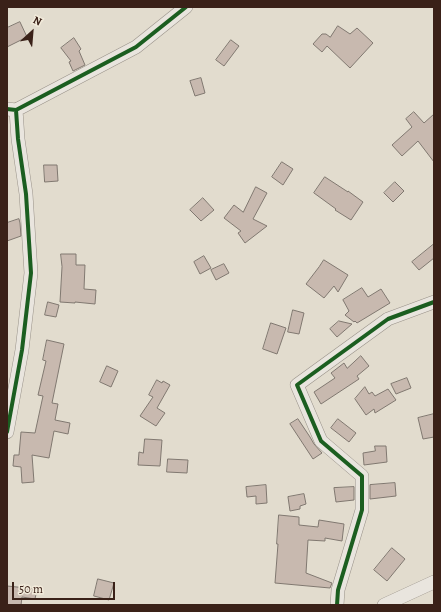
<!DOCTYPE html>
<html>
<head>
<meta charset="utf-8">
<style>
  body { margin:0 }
  #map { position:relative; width:441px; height:612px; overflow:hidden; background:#e2dcce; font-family:Alegreya,serif }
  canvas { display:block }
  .frame { position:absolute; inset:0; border:8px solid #3a2118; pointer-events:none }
  .north { position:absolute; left:12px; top:12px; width:40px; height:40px; -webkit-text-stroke:3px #f1eada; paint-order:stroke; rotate:26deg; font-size:11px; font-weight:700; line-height:16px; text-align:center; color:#3a2118 }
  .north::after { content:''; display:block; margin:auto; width:14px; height:18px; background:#3a2118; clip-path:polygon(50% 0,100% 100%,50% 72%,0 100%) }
  .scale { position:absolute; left:12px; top:582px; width:103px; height:18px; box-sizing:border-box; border:2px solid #3a2118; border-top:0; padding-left:5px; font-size:12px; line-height:14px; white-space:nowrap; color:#3a2118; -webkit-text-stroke:3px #f1eada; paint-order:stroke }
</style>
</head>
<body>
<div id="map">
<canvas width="441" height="612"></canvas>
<div class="frame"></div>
<div class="north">N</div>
<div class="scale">50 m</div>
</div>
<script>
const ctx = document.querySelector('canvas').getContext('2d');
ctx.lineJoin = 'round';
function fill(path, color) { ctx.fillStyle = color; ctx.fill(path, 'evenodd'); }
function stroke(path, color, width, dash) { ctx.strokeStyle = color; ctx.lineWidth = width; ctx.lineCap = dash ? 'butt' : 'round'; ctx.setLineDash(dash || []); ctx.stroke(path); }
const building = new Path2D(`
  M20,22L27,37L7,47V28Z
  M338,26L350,34L357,28L373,43L350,68L327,46L322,52L313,44L322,34H326L330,37Z
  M74,38L81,49L79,51L85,65L73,71L69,62L71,61L61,48Z
  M231,40L239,46L224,66L216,60Z
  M201,78L205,93L195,96L190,81Z
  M414,112L424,123L434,114V162L418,141L402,156L392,145L412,127L406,119Z
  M282,162L293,169L283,185L272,177Z
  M44,165H57L58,181L45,182Z
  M325,177L348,192V191L363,202L351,220L335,210L336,209L314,193Z
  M395,182L404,191L393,202L384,193Z
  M256,187L267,193L253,219L267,226L245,243L238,233L241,231L224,218L234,205L243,212Z
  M203,198L214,210L201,221L190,210Z
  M19,219L20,223L21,236L7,241V223Z
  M434,244V258L419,270L412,262Z
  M61,254H76V265H85L84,289L96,290L95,304L75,302V303L60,302L62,267Z
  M204,256L211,268L200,274L194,262Z
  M324,260L348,275L338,292L334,286L324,298L306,284L319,267Z
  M224,264L229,273L216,280L211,270Z
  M362,288L368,297L381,289L390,303L357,323L355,321L354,322L345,315L349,311L343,300Z
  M48,302L59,305L56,317L45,315Z
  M293,310L304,313L299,334L288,332Z
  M339,321L352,324L337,337L330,329Z
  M271,323L286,328L277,354L263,349Z
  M47,340L64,344L52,403L58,404L55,420L70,423L68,434L54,431L49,458L32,455L34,482L22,483L21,467L13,466L14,455H19L21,432L35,433L43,396L38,395L46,361L43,360Z
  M361,356L369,366L357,376L359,379L321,404L314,392L335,378L331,373L344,363L347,368Z
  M107,366L118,371L111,387L100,382Z
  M407,378L411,388L396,394L391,384Z
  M157,380L162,383L163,381L170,385L157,408L165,413L156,426L140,416L153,397L149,395Z
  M365,387L369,394L372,392L375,396L388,389L396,400L375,413L374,409L366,415L355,399Z
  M434,414V437L423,439L418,418Z
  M298,419L310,437L314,444L322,453L313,459L290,424Z
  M338,419L356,433L349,442L331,428Z
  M145,439L162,440L160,466L138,465L139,452L143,453Z
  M375,446H386L387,462L364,465L363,453L375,451Z
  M168,459L188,460L187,473L167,472Z
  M395,483L396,496L370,499V485Z
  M266,485L267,503L256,504V496L247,497L246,487Z
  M354,487V500L336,502L334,488Z
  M304,494L306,504L300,506V509L290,511L288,497Z
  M279,515L299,517V525L318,527L319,520L344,524L342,541L325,538V541L308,540L306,573L332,583L330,588L275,583L278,544H277Z
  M392,548L405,559L387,581L374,570Z
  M98,579L114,583L109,600L94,596Z
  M7,586L37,589L35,599L22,597L21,605H7Z`);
fill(building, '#c8b9af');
stroke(building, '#807870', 1);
const street = new Path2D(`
  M7,109L16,110L18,139L26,194L31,273L22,350L7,432
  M16,110L136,47L186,7
  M337,605L338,590L362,510V476L321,441L297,385L388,319L434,302
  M384,605L434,582`);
stroke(street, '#989188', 14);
stroke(street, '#e9e5de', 13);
stroke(new Path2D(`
  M7,109L16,110L18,139L26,194L31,273L22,350L7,432
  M16,110L136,47L186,7
  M337,605L338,590L362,510V476L321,441L297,385L388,319L434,302`), '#1b5e20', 4);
</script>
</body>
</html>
